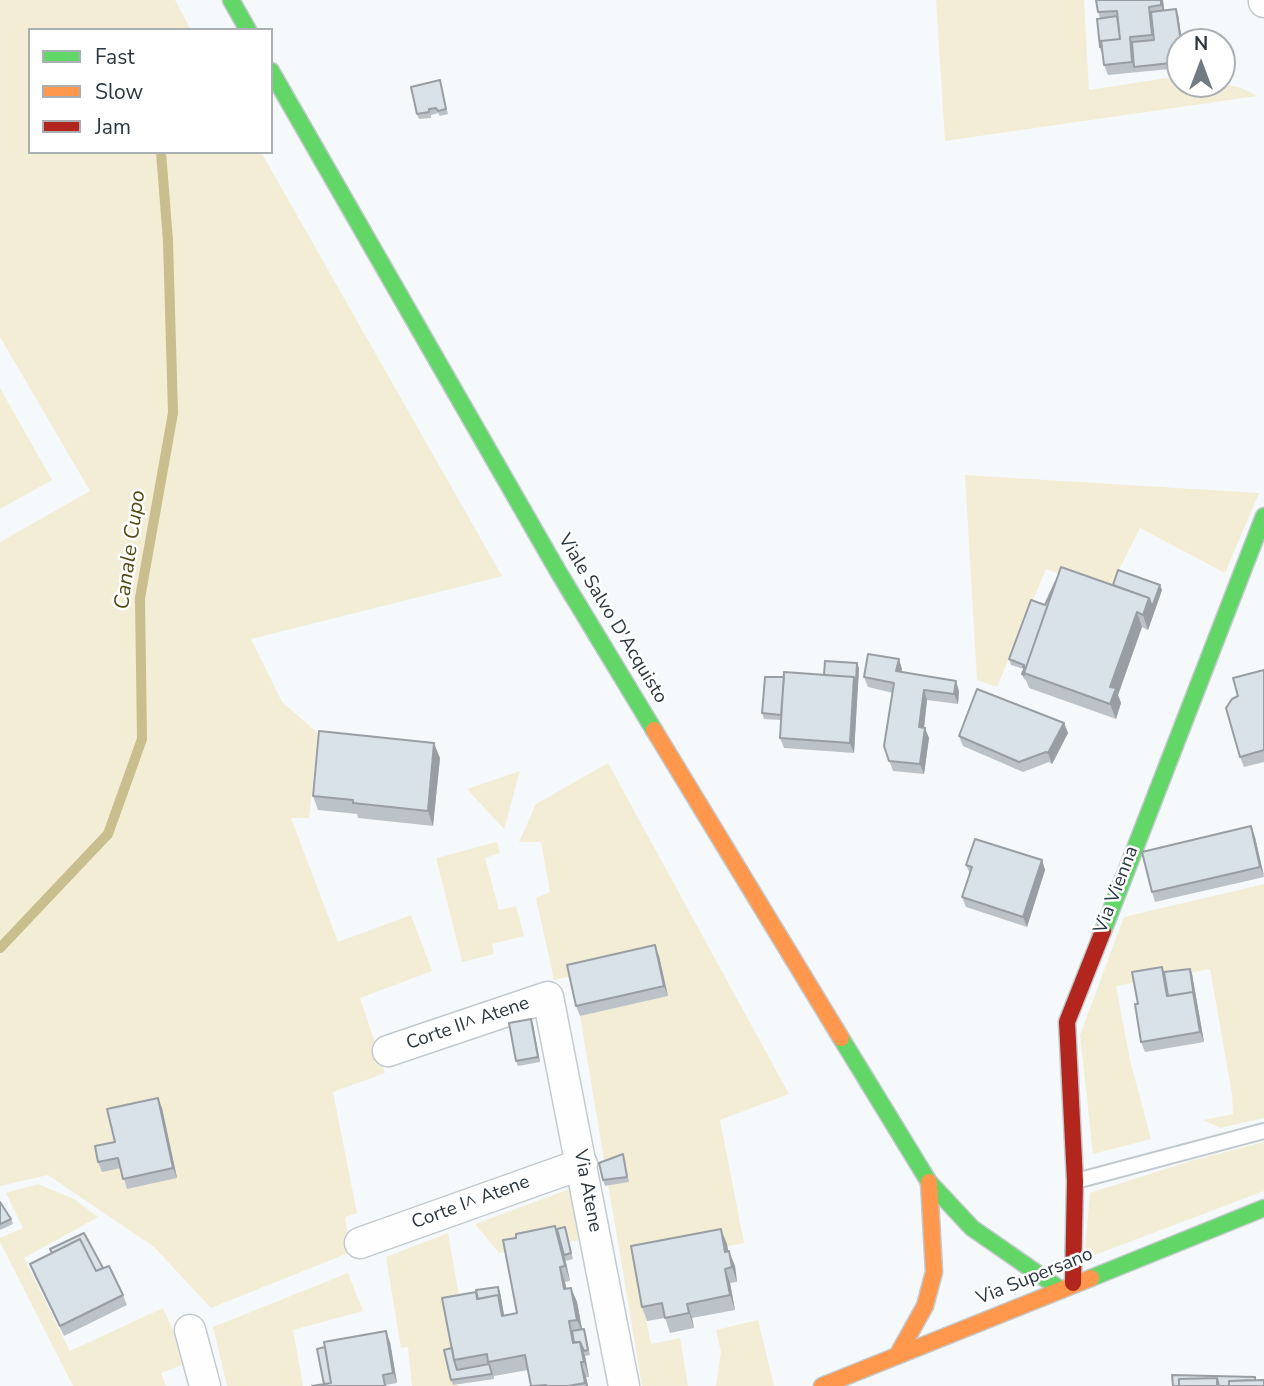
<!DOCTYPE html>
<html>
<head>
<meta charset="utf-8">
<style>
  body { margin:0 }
  #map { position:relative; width:1264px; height:1386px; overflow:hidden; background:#f6f9fb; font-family:"Nunito Sans",sans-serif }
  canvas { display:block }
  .legend { position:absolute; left:28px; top:28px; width:245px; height:126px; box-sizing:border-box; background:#fff; border:2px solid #aaafb3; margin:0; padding:9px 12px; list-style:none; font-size:21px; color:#2a3740 }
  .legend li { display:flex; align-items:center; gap:14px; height:35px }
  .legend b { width:35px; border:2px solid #aaafb3 }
  .north { position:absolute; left:1166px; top:28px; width:70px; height:70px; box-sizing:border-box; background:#fff; border:2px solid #aaafb3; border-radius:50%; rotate:0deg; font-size:19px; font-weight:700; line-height:28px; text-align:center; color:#2a3740 }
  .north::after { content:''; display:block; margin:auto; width:24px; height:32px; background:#717b81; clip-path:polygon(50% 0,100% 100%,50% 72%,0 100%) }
</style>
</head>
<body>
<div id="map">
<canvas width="1264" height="1386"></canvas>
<ul class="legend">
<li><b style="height:9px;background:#63d668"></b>Fast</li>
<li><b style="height:9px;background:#ff974d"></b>Slow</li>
<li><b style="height:9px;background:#b3261e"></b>Jam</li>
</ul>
<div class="north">N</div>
</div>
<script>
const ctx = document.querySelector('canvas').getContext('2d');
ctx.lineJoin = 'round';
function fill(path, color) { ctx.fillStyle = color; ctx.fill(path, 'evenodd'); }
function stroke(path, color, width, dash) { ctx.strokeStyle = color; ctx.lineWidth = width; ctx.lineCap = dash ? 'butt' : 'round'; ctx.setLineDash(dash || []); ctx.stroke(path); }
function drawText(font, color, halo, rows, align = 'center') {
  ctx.font = font + ' "Nunito Sans",sans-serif'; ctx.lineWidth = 5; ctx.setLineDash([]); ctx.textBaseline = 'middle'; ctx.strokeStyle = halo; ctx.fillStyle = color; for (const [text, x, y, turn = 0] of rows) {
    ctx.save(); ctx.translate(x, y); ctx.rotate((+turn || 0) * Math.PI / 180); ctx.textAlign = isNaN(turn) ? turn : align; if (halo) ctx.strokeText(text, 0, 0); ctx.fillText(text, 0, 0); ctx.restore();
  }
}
fill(new Path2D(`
  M0,0H175L191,30H30V152H261L502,576L251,639L282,702L318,733L309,818H291L338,942L411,915L432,971L360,998L385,1073L333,1092L357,1213L345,1217L351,1252L211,1308L154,1247L48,1175L0,1186V542L90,491L0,337Z
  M936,0H1084L1089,90L1180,76V84C1209,84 1232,80 1257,96L945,141Z
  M0,388L52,480L0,509Z
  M965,475L1259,493L1225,573L1140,528L1119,570L1111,593L1046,569L997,687L977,680Z
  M608,763L789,1094L720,1120L744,1243L635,1265L651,1344L680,1338L688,1386H642L580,1016L668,996L659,956L554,980L536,898L550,892L541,842H519L536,804Z
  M520,771L504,829L467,789Z
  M497,842L500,853L485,858L499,910L516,906L524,936L492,944L494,954L462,962L436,858Z
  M1264,884V1118L1220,1128L1203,1120L1233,1114L1232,1094L1210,969L1116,986L1130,1060L1151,1139L1093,1154L1080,1035L1124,917Z
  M1264,1142V1191L1084,1259L1090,1193L1194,1160Z
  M38,1184L74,1199L98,1217L24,1258L70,1351L163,1308L187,1363L161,1373L166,1386H73L0,1242V1238L23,1228L6,1193Z
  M570,1189L581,1240L499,1253L475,1224Z
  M448,1233L462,1313L447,1315L458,1386H412L408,1347L401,1348L386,1257Z
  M348,1273L363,1311L293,1330L303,1386H227L213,1327Z
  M758,1320L774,1386H716L721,1352L716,1330Z`), '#f3edd6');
stroke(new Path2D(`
  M0,948L108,834L142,739L140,598L173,413L168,241L161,152`), '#c9be8d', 10);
const lane = new Path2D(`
  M1076,1181L1264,1131`);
const street = new Path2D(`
  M1264,0V2
  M388,1051L548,997L624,1386
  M360,1243L582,1164
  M190,1330L205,1386`);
const fast = new Path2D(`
  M231,0L248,30
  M271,71L559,573L654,730
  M1103,931L1264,516
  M841,1038L929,1182L972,1228L1060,1289
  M1091,1278L1264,1208`);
const slow = new Path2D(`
  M654,730L841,1038
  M897,1356L925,1306L934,1272L929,1182
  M822,1386L1091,1278`);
const jam = new Path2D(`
  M1073,1283L1075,1181L1067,1022L1103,931`);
stroke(lane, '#c2cacf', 18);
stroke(street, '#c2cacf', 33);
stroke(fast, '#c2cacf', 19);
stroke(slow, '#c2cacf', 19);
stroke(jam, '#c2cacf', 19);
stroke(lane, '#fefefe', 14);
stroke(street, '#fefefe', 30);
stroke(fast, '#63d668', 16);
stroke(slow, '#ff974d', 16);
stroke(jam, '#b3261e', 16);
fill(new Path2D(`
  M1096,0H1163L1164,10L1178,14L1182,42H1180V68L1108,75L1104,65L1103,52H1101L1100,47V18L1098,12Z
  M440,80L448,114L440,116L438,113L431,115V118L419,119L417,114Z
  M1113,585L1162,590L1148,630L1142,627L1118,695L1121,703L1116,719L1029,688L1026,680L1024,679L1022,674L1024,669L1011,665L1009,659L1045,605Z
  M859,668L854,753L784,748L780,738L781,720L764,719L762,713L784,677L824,675Z
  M902,669V672L959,691L958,704L927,700L924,728L929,738L924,774L893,771L884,746L893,693L868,687L864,677Z
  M1264,670V762L1244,767L1240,757L1238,696Z
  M1064,723L1068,733L1052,764L1049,762L1023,772L963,746L959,736Z
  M440,758L433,826L358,818L357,814L318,810L313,796Z
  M1251,826L1255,837L1264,877L1155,902L1152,892Z
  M1042,860L1045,870L1027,927L966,907L962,897L970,874L966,865Z
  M659,956L668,996L580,1016L576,1006Z
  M1190,969L1192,974L1204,1042L1145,1052L1141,1042L1138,1004Z
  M531,1019L540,1062L518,1066L516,1061Z
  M162,1108L177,1178L127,1189L121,1168L102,1172L98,1162L115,1142Z
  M623,1154L629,1182L605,1186L603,1180Z
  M0,1202L11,1219L13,1224L0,1230Z
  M565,1227L573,1259L566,1261L570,1281L565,1282L566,1288H571L577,1302L582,1329H584L586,1334L590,1355L585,1356L589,1377H586L588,1386H531L528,1370L494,1376V1379L453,1385L451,1380L452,1348L476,1292L478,1299L500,1292L504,1316L517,1313L557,1229Z
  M727,1244L728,1252L735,1266L737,1282L730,1283L735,1310L692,1318L694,1328L670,1333L665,1318L647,1321L642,1307Z
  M50,1249L103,1268L123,1295L127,1305L64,1336L34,1275L30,1264L52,1254Z
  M390,1342L397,1383L386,1385L387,1386H312L324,1384Z`), '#bbc2c8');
fill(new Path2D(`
  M1161,0H1163L1165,16L1161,5Z
  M1176,9L1178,14L1182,42H1181Z
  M1160,585L1162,590L1148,630L1143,615L1149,598Z
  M1137,612L1142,627L1118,695L1121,703L1116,719L1110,704V687Z
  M899,659L902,669L900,681L896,671Z
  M857,663L859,668L854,753L850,743L854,677Z
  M956,681L959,691L958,704L954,694Z
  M924,690L927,700L923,737L919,727Z
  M1064,723L1068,733L1052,764L1048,753Z
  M925,728L929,738L924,774L920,764Z
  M434,743L440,758L433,826L428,811Z
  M1251,826L1255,837L1264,876L1260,867Z
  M1042,860L1045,870L1027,927L1023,917Z
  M655,945L659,956L668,996L664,986Z
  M1190,969L1192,974L1204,1042L1200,1032L1193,992Z
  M531,1019L533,1024L540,1062L538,1057Z
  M158,1098L162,1108L177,1178L173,1168Z
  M555,1226L561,1241L570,1281L565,1266Z
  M721,1229L727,1244L731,1267L725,1252Z
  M729,1251L735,1266L737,1282L732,1267Z
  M560,1267L565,1282L570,1304L564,1289Z
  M725,1269L730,1283L735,1310L730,1295Z
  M498,1287L500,1292L507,1331L502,1316L498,1295Z
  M571,1288L577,1302L583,1334L577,1320Z
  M687,1304L692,1318L694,1328L689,1313Z
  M386,1331L390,1342L397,1383L393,1373Z
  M580,1342L585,1356L589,1377L584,1362Z
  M581,1362L586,1377L588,1386H586L585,1383Z`), '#989ea3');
const building = new Path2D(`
  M1096,0H1161V5L1149,7L1152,35L1130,37L1132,62L1104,65L1101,41L1120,39L1117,11L1098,12Z
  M1176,9L1181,42H1180V62L1134,67L1132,42L1154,40L1151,12Z
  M1117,16L1120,39L1101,41L1102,47H1100L1097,19Z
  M440,80L446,109L438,111L436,108L429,109V112L417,114L411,87Z
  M1061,567L1149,598L1143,615L1137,612L1110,687L1116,688L1110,704L1024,673Z
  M1118,570L1160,585L1152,607L1149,598L1113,585Z
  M1056,581L1024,673V675L1022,674L1025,667H1023L1024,665L1009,659L1031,600L1045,605Z
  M868,654L899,659L896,671L956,681L954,694L924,690L919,727L925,728L920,764L889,761L884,746L894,683L864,677Z
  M825,661L857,663L856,682L854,677L824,675Z
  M1264,670V750L1240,757L1226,708L1232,699L1238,696L1233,678Z
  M784,672L854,677L850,743L780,738Z
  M765,677H784L781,715L762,713Z
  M977,689L1064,723L1048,753L1046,752L1019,762L959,736Z
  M319,731L434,743L428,811L353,803V800L313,796Z
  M1251,826L1260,867L1152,892L1142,852Z
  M975,839L1042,860L1023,917L962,897L972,867L966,865Z
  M655,945L664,986L576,1006L567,965Z
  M1162,967L1167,996L1193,992L1200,1032L1141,1042L1135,1004H1138L1132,972Z
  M1190,969L1194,997L1193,992L1168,996L1164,972Z
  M531,1019L538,1057L516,1061L509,1023Z
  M158,1098L173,1168L123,1179L118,1158L98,1162L95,1146L115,1142L107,1109Z
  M623,1154L627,1177L603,1180L599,1163Z
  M0,1202L11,1219L0,1224Z
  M555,1226L565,1266L560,1267L564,1289L571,1288L577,1320L569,1321L573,1343L580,1342L584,1362H581L585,1383L568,1386H547L546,1385L531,1386L525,1355L488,1362L487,1354L454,1360L442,1298L476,1292L477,1299L498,1295L502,1316L517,1313L503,1240L516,1238V1234Z
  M565,1227L571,1253L564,1255L557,1229Z
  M721,1229L725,1252L729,1251L732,1267L725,1269L730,1295L687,1304L689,1313L665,1318L662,1303L642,1307L631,1246Z
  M84,1233L103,1268L96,1271L80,1239L52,1253L50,1249Z
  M80,1239L96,1271L109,1266L123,1295L60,1326L30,1264Z
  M498,1287L501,1305L498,1295L478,1299L476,1290Z
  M584,1329L588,1350L584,1351L580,1342H574L572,1331Z
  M386,1331L393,1373L383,1375L385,1386H312L331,1383L324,1342Z
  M325,1347L331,1383L324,1384L317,1349Z
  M452,1348L454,1360L457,1370L489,1364L492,1374L451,1380L444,1350Z
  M1172,1375L1255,1377V1380L1229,1381V1386H1219L1217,1378L1179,1379V1386H1173Z
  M1217,1378V1386H1179V1379Z
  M1264,1380V1386H1229V1381Z`);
fill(building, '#d9e2e9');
stroke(building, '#989ea3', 2);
drawText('19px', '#2a3740', '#fff', [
  ["Viale Salvo D'Acquisto",612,619,59],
  ["Via Vienna",1117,890,-69],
  ["Corte II^ Atene",468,1024,-19],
  ["Via Atene",587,1191,79],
  ["Corte I^ Atene",471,1203,-20],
  ["Via Supersano",1035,1277,-22]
]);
drawText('italic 21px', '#564912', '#fff', [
  ["Canale Cupo",131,550,-82]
]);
</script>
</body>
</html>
